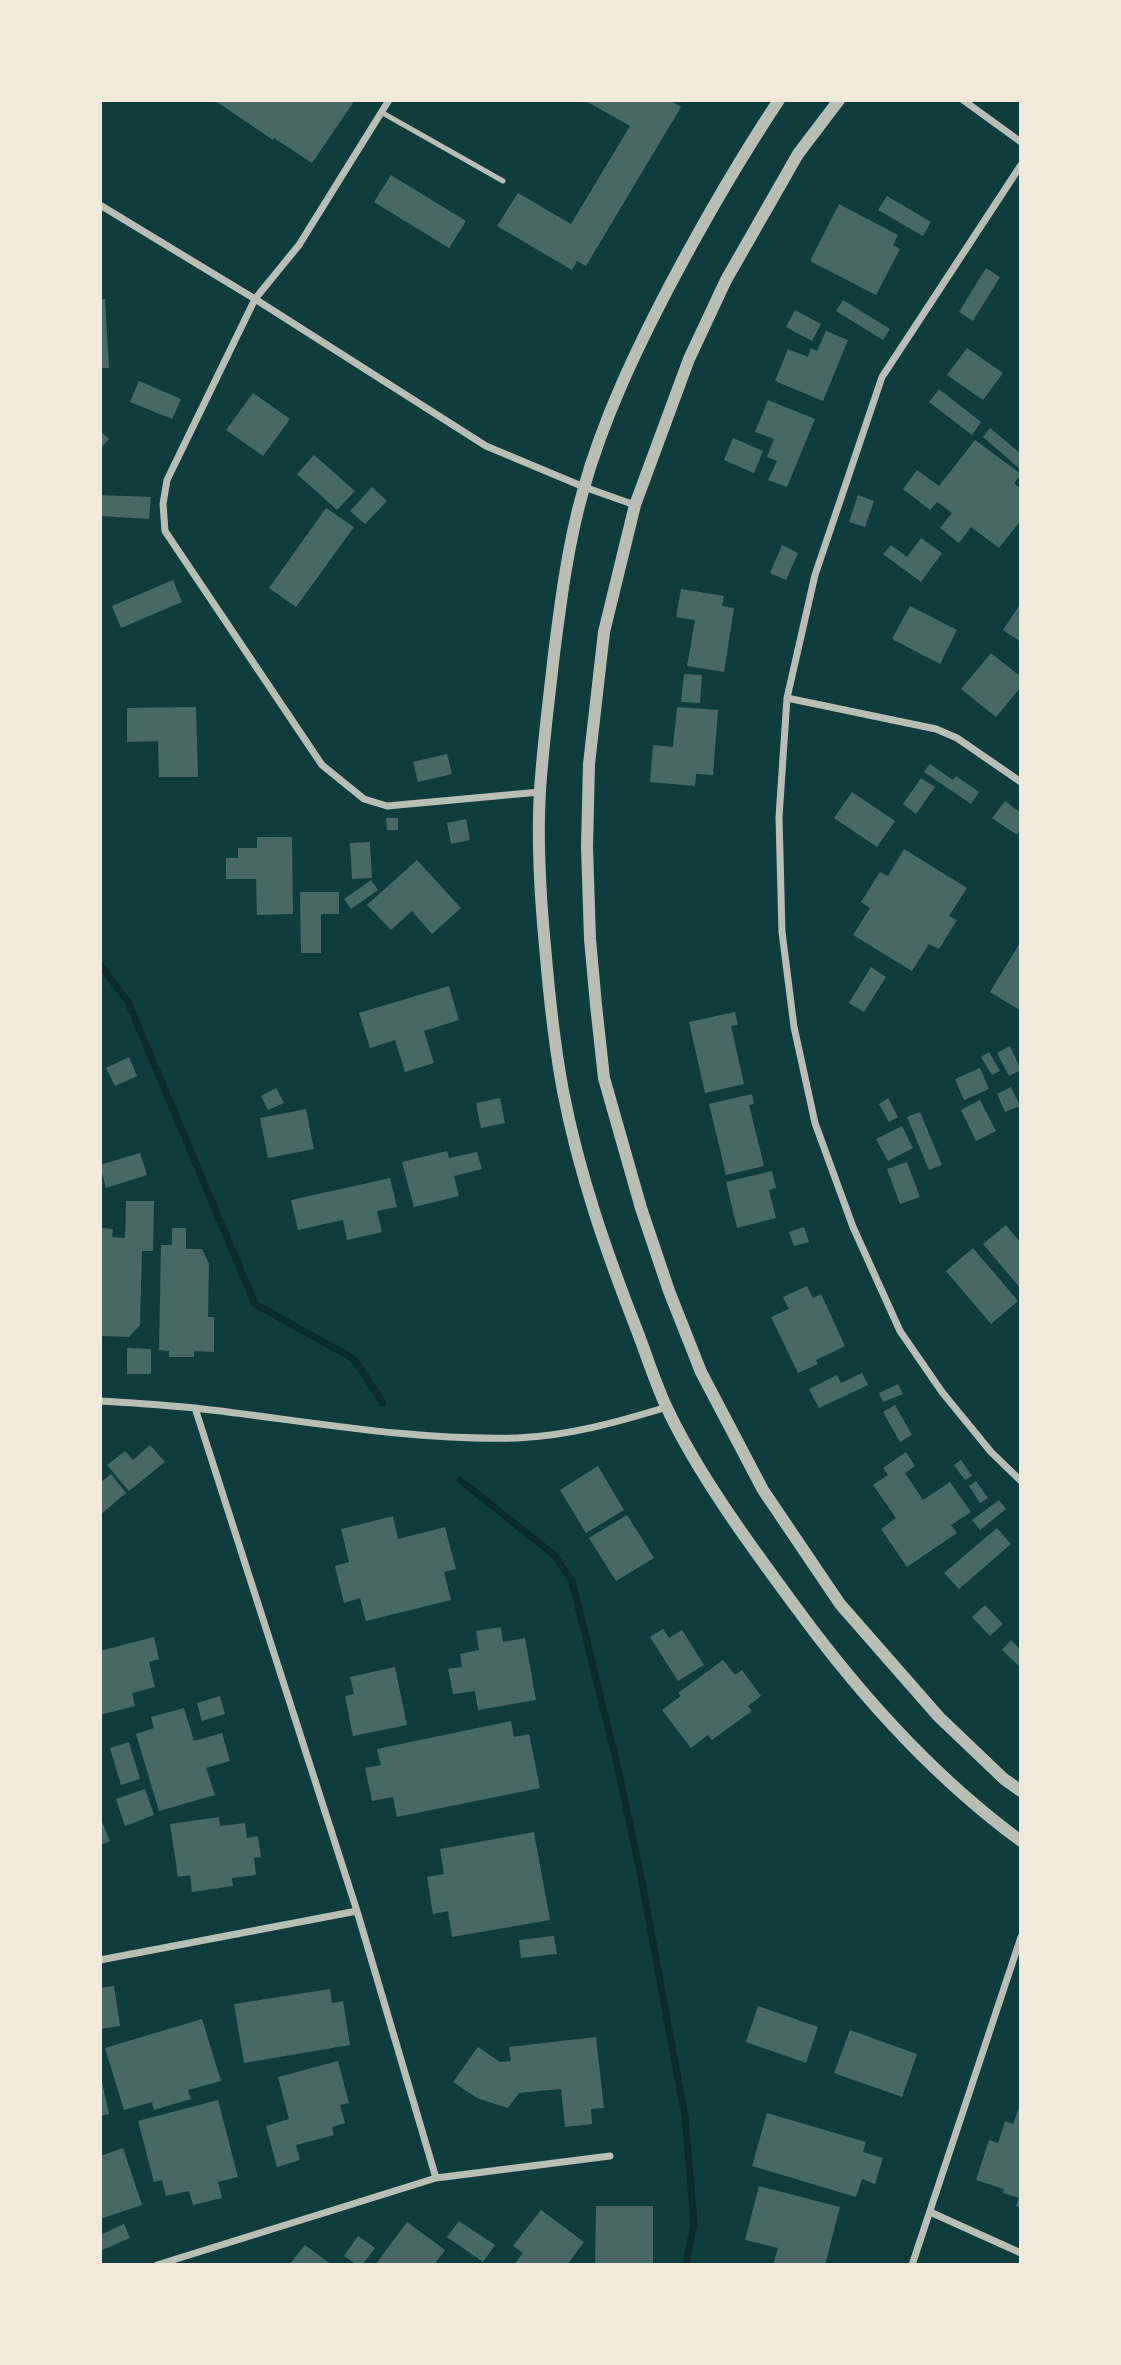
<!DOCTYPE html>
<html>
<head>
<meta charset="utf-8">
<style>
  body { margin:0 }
  #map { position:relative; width:1121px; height:2365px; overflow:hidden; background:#0f3d3e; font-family:Signika,sans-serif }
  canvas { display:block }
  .frame { position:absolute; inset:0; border:102px solid #f1e9da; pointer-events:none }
</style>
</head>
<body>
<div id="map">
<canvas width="1121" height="2365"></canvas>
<div class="frame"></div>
</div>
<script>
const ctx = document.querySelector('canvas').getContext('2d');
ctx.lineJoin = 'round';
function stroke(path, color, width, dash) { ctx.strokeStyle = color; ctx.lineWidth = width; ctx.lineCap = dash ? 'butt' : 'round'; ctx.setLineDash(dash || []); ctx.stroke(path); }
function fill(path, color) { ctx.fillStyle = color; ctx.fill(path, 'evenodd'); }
stroke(new Path2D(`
  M100,964L128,1002L255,1304L354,1359L383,1403
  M460,1480L554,1555L572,1581L617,1764L641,1877L685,2117L694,2222L686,2265`), '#0a2a2b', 7);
fill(new Path2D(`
  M214,100H355L312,163L274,138L273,140Z
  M584,100H669L681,107L586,266L577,261L572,270L497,226L518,193L571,224L630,126Z
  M391,175L466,221L449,248L374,202Z
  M887,196L931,222L923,236L878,210Z
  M839,204L898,235L893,245L900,249L876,295L810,261Z
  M986,268L1000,277L973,321L959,312Z
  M100,299H105L109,368H100Z
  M843,300L890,329L883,340L836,311Z
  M795,310L821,324L812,341L786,327Z
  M826,331L848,340L823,401L775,381L788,349L808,357L811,348L817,351Z
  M967,348L1003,373L983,400L947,375Z
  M139,381L181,399L172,419L130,402Z
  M939,389L981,422L972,435L929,402Z
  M253,393L290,419L263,456L226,430Z
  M768,400L815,419L787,487L768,480L777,461L767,457L774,439L755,432Z
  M990,428L1021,454V470L983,437Z
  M100,431L109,439L100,449Z
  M733,438L763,451L754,473L724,460Z
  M975,440L1021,474L1014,483L1021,489V520L999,548L971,527L959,543L940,528L952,513L937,502L930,510L903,489L917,470L939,486Z
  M314,455L355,491L337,510L297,474Z
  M372,487L387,501L365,524L350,511Z
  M100,495L151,497L149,519L100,516Z
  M858,495L874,501L865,527L849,522Z
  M326,508L354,527L296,607L269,588Z
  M921,538L942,553L921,582L883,554L891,545L907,557Z
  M782,545L798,553L786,580L770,573Z
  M173,580L182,602L121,628L112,606Z
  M681,589L724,596L722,606L734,608L724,672L687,666L695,620L676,617Z
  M1021,603V642L1003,630Z
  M910,606L957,630L940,664L892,639Z
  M991,653L1021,677V687L996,717L961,689Z
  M684,674L702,675L700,703L681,702Z
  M196,707L198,777H159L158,741L127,742V708Z
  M677,707L718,710L713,775L696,774L695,786L650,782L653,745L673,747Z
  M447,754L452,774L418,782L413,762Z
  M930,764L953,780L956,776L979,792L971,804L924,772Z
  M921,778L935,787L916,814L903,804Z
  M852,792L895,821L877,847L834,818Z
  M1005,801L1021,813V829L1017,835L992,818Z
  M386,818H398V830H387Z
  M466,819L470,840L451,844L447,823Z
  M257,837H292L293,914L257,915L256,879H226V858H238V848H257Z
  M370,842L372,878L352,879L350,843Z
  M904,849L967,888L949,916L957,920L939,949L929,944L912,971L853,935L870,908L861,902L880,872L888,876Z
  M417,860L461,908L432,934L412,911L391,930L367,905Z
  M371,880L378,890L351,909L344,899Z
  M300,892H339V914H321V953H301Z
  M1021,941V1011L990,992Z
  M871,967L886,977L864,1012L849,1003Z
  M449,986L459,1020L424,1031L434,1063L405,1072L395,1040L370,1048L359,1013Z
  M735,1012L738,1025L731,1026L744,1084L705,1093L689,1022Z
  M1010,1046L1021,1070L1009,1076L997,1053Z
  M989,1052L1000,1071L992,1075L981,1057Z
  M129,1057L137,1076L115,1086L106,1068Z
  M980,1068L989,1089L964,1100L955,1079Z
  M1011,1087L1020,1106L1005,1112L997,1094Z
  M276,1088L284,1103L268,1110L261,1096Z
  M752,1094L754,1104L749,1105L764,1166L726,1175L709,1104Z
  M500,1098L505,1123L481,1128L476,1103Z
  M888,1098L898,1117L889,1122L879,1104Z
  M980,1100L996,1131L976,1141L961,1110Z
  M306,1109L314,1149L268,1158L260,1118Z
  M920,1112L942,1165L929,1170L907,1117Z
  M902,1126L913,1148L888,1161L876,1139Z
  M447,1151L449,1158L477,1152L482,1169L454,1176L459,1196L414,1207L402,1162Z
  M140,1153L147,1175L106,1188L100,1165Z
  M907,1162L920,1197L900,1204L887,1169Z
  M772,1171L776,1188L769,1190L776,1218L737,1228L726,1182Z
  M390,1178L397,1207L377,1211L382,1232L347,1240L343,1220L298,1230L291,1200Z
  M126,1201H154L153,1251H142L140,1325L129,1337L100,1336V1228L113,1229L112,1237L125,1238Z
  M1006,1225L1021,1243V1289L983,1244Z
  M804,1227L809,1242L794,1246L789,1232Z
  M172,1228H186V1249H202L209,1264L208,1317H214V1352L194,1351V1357H169V1351L159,1350L161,1245H172Z
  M973,1248L1018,1301L991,1324L946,1271Z
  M807,1286L813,1298L821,1294L845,1346L816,1360L818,1364L798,1373L771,1317L789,1309L783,1297Z
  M127,1348L151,1349V1374H127Z
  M862,1373L868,1385L819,1408L809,1389L837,1375L841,1383Z
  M898,1384L903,1394L883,1402L879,1393Z
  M895,1405L912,1435L900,1442L883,1412Z
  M150,1445L165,1462L129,1491L107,1465L125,1451L133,1460Z
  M906,1452L915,1466L905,1473L923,1500L950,1482L971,1512L951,1525L957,1533L907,1567L881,1529L896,1518L873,1485L888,1475L883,1468Z
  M961,1460L972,1476L965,1480L954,1465Z
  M598,1466L624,1510L586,1533L560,1490Z
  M111,1474L126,1493L100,1515V1483Z
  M976,1481L988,1498L980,1503L969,1486Z
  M999,1500L1006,1509L980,1530L972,1520Z
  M627,1515L654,1558L616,1581L589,1538Z
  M393,1516L398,1539L445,1527L456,1569L444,1572L451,1600L366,1621L360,1598L344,1603L335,1566L349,1562L341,1529Z
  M997,1528L1011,1544L959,1589L944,1573Z
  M985,1605L1003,1624L990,1636L972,1617Z
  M501,1627L503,1642L525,1638L536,1700L478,1710L475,1691L453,1694L448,1669L462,1667L460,1654L479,1650L476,1631Z
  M663,1629L669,1638L682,1630L704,1665L678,1681L650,1637Z
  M154,1637L159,1659L149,1662L155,1687L132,1693L135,1706L100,1715V1651Z
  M1011,1640L1021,1650V1668L1002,1650Z
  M723,1660L735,1675L742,1670L761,1696L748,1706L752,1711L712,1740L708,1735L691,1748L662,1710L681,1696L678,1693Z
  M395,1667L407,1725L353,1736L345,1696L354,1694L350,1677Z
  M220,1696L225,1714L202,1721L197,1703Z
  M184,1708L194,1741L222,1733L230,1761L206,1768L215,1795L159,1811L136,1734L154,1728L151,1717Z
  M511,1721L514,1737L529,1734L540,1788L397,1817L393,1797L372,1801L365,1768L381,1765L377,1749Z
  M129,1742L140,1779L121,1785L110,1748Z
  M145,1789L154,1815L125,1826L116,1799Z
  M100,1817L110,1841L100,1845Z
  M219,1817L220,1826L245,1823L247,1838L258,1836L261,1857L254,1858L256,1875L232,1878L233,1886L192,1892L190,1875L178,1877L170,1824Z
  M534,1832L550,1920L452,1937L448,1911L433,1914L427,1877L444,1874L440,1849Z
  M554,1936L557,1954L521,1958L519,1940Z
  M114,1986L120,2026L100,2029V1988Z
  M330,1989L332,2003L343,2001L350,2045L244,2063L234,2004Z
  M758,2006L818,2027L806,2063L746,2042Z
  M202,2019L221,2081L188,2090L191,2099L154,2110L152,2102L124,2110L105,2048Z
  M850,2030L917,2054L902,2097L834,2073Z
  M596,2037L604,2108L591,2109L592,2124L565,2127L561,2089L519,2093L508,2108L477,2098L453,2082L478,2047L500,2062L511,2061L509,2047Z
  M338,2061L349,2103L340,2105L345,2123L332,2127L334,2135L296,2145L300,2160L277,2167L266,2126L289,2119L278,2077Z
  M100,2082H102L109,2114L100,2116Z
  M218,2100L238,2177L218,2182L222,2198L193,2205L189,2191L166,2196L162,2180L154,2182L138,2121Z
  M1021,2102V2208L1016,2206L1019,2198L1003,2193L1004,2189L976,2180L989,2140L998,2143L1005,2121L1013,2124Z
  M767,2113L866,2142L863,2152L883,2158L875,2184L862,2179L856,2197L752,2166Z
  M123,2148L142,2205L100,2219V2156Z
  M759,2186L840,2207L825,2265H773L778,2248L745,2240Z
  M596,2206H653V2265H595Z
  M541,2210L584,2242L567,2265H514L523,2253L513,2246Z
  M459,2221L495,2245L483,2262L447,2237Z
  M407,2222L445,2250L434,2265H375Z
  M124,2224L130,2238L100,2251V2235Z
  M358,2236L375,2248L362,2265H357L344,2256Z
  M305,2245L332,2265H289Z`), '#486865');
stroke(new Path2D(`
  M381,112L503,181`), '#b8beb3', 5);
stroke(new Path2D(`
  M389,100L299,245L255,299L167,480L163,504L165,531L322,765L364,799L387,806L540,792
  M963,100L1021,142
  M1021,165L882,377L815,575L787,698L779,817L782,932L794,1027L815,1123L853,1227L900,1331L942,1392L991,1452L1021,1481
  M100,205L255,299L486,446L584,487L635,505
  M787,698L936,729L957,738L1021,782
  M100,1401C131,1403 163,1405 195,1408C302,1420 408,1441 517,1438C568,1436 618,1422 667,1407
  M195,1408L357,1911L436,2178
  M100,1960L357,1911
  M930,2212L1021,2253
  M157,2265L436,2178L610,2156
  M912,2265L1021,1937`), '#b8beb3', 7);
stroke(new Path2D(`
  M779,100C739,160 704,221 670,285C636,350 603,419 583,491C568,544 561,599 554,654C549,699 543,745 540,790C537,841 540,894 545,946C549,994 554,1043 563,1091C579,1174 607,1254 638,1333C647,1357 655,1382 666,1406C698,1475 753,1549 798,1610C861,1696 935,1778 1021,1841
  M839,100L798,154L726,280L689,359L635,505L604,632L589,764L587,847L590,939L596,1005L604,1078L641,1208L669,1291L701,1372L763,1490L840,1604L939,1717L1004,1779L1021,1791`), '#b8beb3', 12);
</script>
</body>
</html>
